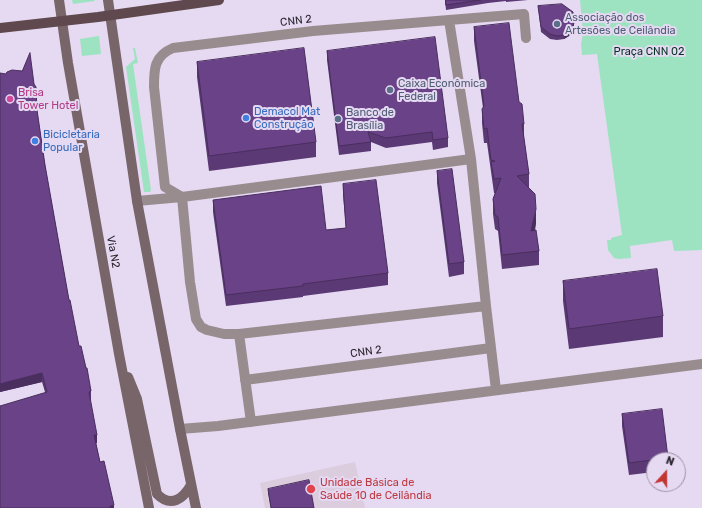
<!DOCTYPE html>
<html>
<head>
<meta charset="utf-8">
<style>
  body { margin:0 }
  #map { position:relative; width:702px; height:508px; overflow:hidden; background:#e6d9f2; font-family:Rubik,sans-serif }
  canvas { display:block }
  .north { position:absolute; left:646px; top:452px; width:40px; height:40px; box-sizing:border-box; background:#e6d9f2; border:1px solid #9b91a4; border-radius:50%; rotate:21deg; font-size:11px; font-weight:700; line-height:16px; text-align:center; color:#2b262f }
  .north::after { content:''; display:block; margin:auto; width:14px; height:18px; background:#c23430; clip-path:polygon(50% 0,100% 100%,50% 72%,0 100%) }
</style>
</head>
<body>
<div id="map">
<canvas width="702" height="508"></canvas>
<div class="north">N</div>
</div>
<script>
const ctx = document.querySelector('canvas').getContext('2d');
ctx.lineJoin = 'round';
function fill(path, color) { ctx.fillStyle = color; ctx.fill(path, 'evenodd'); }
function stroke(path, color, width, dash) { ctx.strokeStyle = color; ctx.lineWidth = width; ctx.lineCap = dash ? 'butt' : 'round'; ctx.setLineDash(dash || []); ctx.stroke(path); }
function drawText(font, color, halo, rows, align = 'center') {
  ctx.font = font + ' Rubik,sans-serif'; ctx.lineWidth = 4; ctx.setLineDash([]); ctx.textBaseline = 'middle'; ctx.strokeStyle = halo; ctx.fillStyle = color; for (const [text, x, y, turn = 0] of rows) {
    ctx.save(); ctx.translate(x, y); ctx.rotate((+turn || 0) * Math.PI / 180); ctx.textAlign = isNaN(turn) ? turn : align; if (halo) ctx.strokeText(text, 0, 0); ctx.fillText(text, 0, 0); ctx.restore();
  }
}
fill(new Path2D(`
  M355,462L365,508H265L260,483Z`), '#dbccde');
fill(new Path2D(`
  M72,0H94L95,1L73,4Z
  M580,0H702V250L674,251L672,240L630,246L631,258L619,259L614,258L608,250L607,240H611V238L622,235L597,54L582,55L581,44L583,33Z
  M99,36L101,54L82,56L80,39Z
  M133,48H135L138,63L133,64L151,190L150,192H144L126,67L135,59Z`), '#9de3c1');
stroke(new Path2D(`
  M449,20L524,14L526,38
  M137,201L182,197L471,159
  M239,334H224L207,330L201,327L196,319L190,282L182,197L165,187L154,87C154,69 154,56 173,48L313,31L449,20L471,159L486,306L496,390
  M245,380L491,348
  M251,422L239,334L486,306
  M180,429L218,426L702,364`), '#998c8f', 10);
stroke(new Path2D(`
  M59,0L68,63L119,354L149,508
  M108,0L137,201L180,429L196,508
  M128,377L137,399L157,494C171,508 183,499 191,485`), '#786569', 10);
stroke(new Path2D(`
  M0,28L98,17L219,0`), '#5f494e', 10);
fill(new Path2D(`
  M445,0H528L506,2V1L488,3L446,10Z
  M538,6L574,27L573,30L569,36L564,39L557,40L550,39L541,32Z
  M474,27L519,102L524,124V138L529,174V188L536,223L535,231L539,251V265L502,269L498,231L495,229L493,214V199L495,193H494L487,143H484L482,123V109L483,108L474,41Z
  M327,51L448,138V147L433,150L432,142L386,148L371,142V151L339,155L327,60Z
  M197,62L316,142V157L209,171L197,77Z
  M0,74L37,110L45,165L69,300L79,346L86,368L91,391V400H90L97,443H96L100,462L114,508L45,392L42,382L0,392Z
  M437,171L464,262V274L449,277L437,183Z
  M343,184L388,273V285L303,296V297L226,306L213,212V200L326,230L346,228L343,195Z
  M563,281L663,316V337L569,349L563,301Z
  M622,414L668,458V460H654V472L629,475L622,426Z
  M268,489L314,508H271L268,493Z`), '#5a3974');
fill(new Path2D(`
  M574,23V27L573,30L569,36L564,39V35Z
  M536,209V223L531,245V231Z
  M42,373V382L0,392V384Z
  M94,435H97V443L94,444Z
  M114,505V508H110V506Z`), '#4a2e5e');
const building = new Path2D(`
  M446,0H481L446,5Z
  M562,4L573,12L574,23L573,26L569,31L564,35L557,36L550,34L541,27L538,6Z
  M509,23L519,102L522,104L524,124H522L529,174L517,176L535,194L536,209L531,231L536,230L539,251L502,255L498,217L495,215L493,199L501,178L494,179L491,162L495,161L491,160L487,128L484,129L482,109L484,106L474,27Z
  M435,37L448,138L433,140L432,132L386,138L368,132L371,142L339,146L327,51Z
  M304,48L316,142L209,156L197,62Z
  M30,53L34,84L36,87L37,110L45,165L69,300H70L79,346H81L86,368H87L91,391L89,392L97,435H94L100,462L104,461L114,505L110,506V508H0V406L47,392L42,373L0,384V73L6,74L7,72L12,70L22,71Z
  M452,169L464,262L449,264L437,171Z
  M376,180L388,273L303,284V286L226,295L213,200L321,186L326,230L346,228L343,184Z
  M657,269L663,316L569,329L563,281Z
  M662,409L668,458L629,463L622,414Z
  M309,480L314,508H271L268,489Z`);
fill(building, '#694287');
stroke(building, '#4a2e5e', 1);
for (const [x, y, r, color] of [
  [557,24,4,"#5c6f8a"],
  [390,90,4,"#5c6f8a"],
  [10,99,4,"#d1479c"],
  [246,118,4,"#3f7fe0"],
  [338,119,4,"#5c6f8a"],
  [35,141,4,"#3f7fe0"],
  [311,489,5,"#e0444e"]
]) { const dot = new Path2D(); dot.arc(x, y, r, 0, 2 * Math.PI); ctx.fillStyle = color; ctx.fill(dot); stroke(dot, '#e6d9f2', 1.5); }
drawText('11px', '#4e5e75', '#e6d9f2', [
  ["Associação dos",565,18],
  ["Artesões de Ceilândia",565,31],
  ["Caixa Econômica",398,84],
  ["Federal",398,97],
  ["Banco de",346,113],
  ["Brasília",346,126]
], 'left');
drawText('11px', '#2b262f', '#e6d9f2', [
  ["CNN 2",296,21,-7],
  ["Via N2",113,252,80],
  ["CNN 2",366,352,-8]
]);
drawText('11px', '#043322', '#e6d9f2', [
  ["Praça CNN 02",649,52]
]);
drawText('11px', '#b23c85', '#e6d9f2', [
  ["Brisa",18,93],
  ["Tower Hotel",18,106]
], 'left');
drawText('11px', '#366cbe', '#e6d9f2', [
  ["Demacol Mat",254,112],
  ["Construção",254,125],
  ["Bicicletaria",43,135],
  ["Popular",43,148]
], 'left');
drawText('11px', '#be3a42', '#e6d9f2', [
  ["Unidade Básica de",320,483],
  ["Saúde 10 de Ceilândia",320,496]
], 'left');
</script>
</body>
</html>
